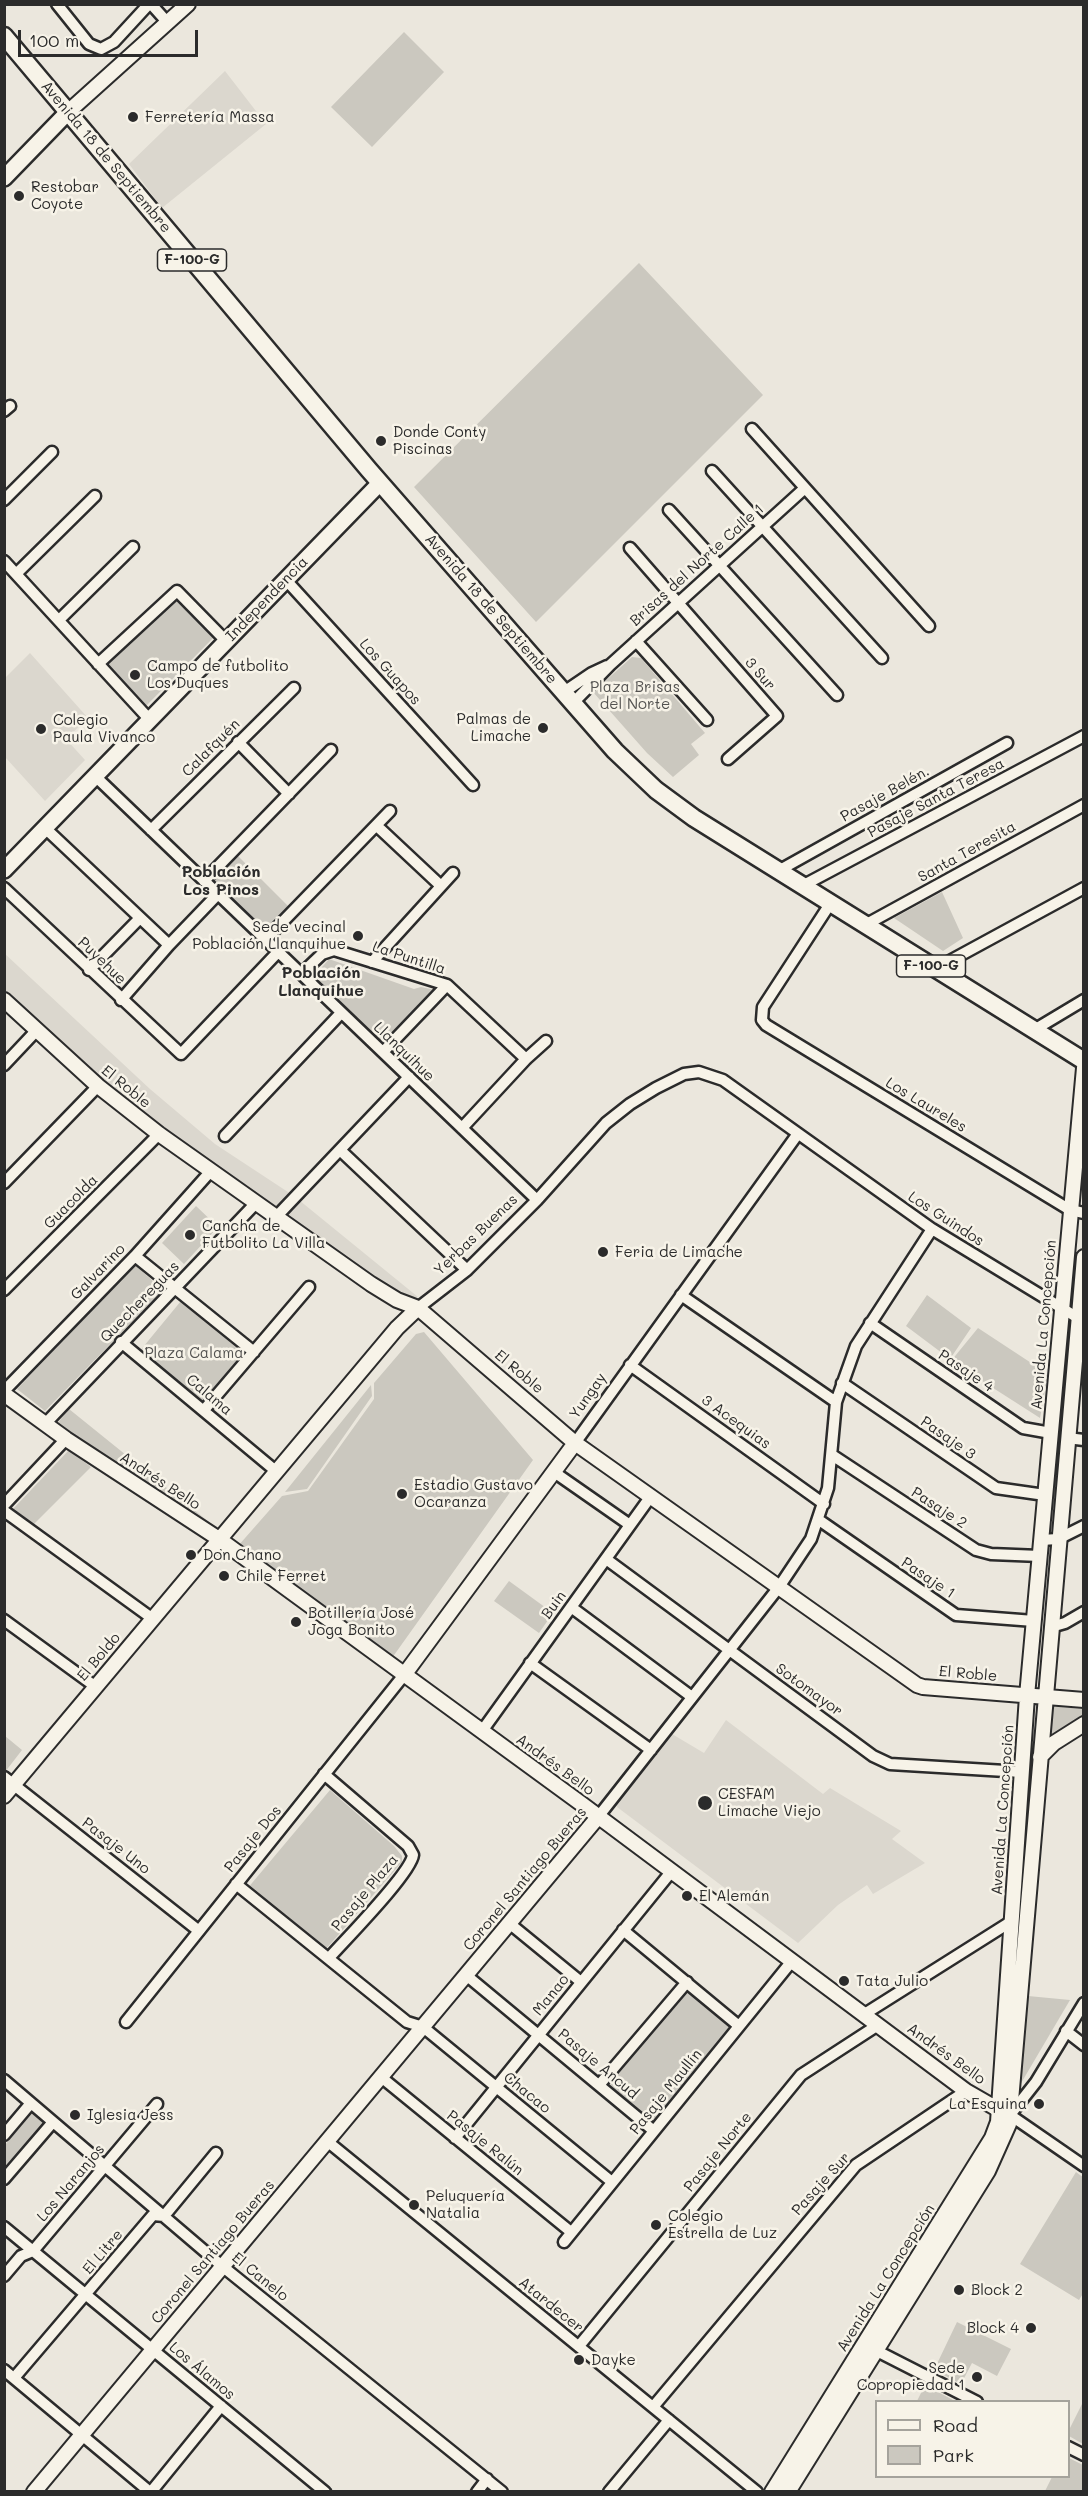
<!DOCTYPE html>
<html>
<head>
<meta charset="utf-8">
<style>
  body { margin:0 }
  #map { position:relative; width:1088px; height:2496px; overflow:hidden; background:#ebe7dd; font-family:Mali,sans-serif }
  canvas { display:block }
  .frame { position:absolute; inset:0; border:6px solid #2b2b2b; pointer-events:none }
  .legend { position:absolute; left:875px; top:2400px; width:195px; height:78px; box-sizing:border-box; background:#f7f3e8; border:2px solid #a5a39c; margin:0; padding:8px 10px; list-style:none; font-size:18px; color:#2b2b2b }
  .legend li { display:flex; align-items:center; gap:12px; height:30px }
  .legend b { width:30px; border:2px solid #a5a39c }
  .scale { position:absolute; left:18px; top:30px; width:180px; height:27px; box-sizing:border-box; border:3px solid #2b2b2b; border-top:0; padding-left:8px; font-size:18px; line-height:21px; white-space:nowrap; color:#2b2b2b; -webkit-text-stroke:4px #f7f3e8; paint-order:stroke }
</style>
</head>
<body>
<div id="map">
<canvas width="1088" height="2496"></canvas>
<div class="frame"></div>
<ul class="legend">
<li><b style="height:8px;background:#f7f3e8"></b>Road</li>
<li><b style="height:16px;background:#cbc8bf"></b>Park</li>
</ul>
<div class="scale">100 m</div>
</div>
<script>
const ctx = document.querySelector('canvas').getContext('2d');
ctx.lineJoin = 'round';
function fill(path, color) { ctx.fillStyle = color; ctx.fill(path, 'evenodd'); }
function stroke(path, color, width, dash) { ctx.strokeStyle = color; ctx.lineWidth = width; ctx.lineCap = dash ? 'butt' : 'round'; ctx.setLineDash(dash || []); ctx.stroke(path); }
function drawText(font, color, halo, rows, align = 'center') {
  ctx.font = font + ' Mali,sans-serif'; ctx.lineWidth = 5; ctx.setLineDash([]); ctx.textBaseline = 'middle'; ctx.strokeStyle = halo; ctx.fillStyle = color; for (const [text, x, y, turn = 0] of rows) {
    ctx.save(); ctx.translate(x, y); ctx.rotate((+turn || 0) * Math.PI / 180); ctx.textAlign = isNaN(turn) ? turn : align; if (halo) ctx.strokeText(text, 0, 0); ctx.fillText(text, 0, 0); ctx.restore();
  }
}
fill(new Path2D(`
  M225,71L266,124L162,208L129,164Z
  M30,653L88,718L66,739L85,760L45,801L5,757V678Z
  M4,953L150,1089L215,1144L294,1196L418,1297L409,1299L391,1290L210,1167L104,1083L5,995Z
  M726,1720L823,1794L830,1788L901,1831L892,1839L925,1863L873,1894L867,1885L838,1905L798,1943L617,1807V1800L672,1734L704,1753Z`), '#dbd7ce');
fill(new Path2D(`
  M404,32L444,72L372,147L331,107Z
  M639,263L763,395L536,622L414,487Z
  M175,595L215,636L146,706L103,664Z
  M632,657L641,658L705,733L691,744L699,755L673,777L647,753L593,692Z
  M237,855L289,907L263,934L210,883Z
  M942,892L963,938L943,951L894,918Z
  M329,959L414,989L421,987L435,990L378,1049L309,982Z
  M196,1206L218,1227L184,1264L162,1243Z
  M135,1265L163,1290L45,1411L17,1389Z
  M927,1295L971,1328L950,1359L906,1326Z
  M181,1301L247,1352L203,1404L139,1352Z
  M978,1328L1048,1374L1040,1418L951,1361Z
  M424,1332L533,1460L392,1658L238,1546L282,1496L308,1491L374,1399V1383L416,1334Z
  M371,1385L372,1396L307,1489L285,1492Z
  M69,1409L209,1522L203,1528L56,1425Z
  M69,1450L91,1467L33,1525L12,1510Z
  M509,1581L553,1613L539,1633L494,1601Z
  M1048,1706L1083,1709V1716L1045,1738Z
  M5,1736L22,1750L5,1772H4Z
  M330,1790L394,1846L402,1856V1862L326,1949L247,1889Z
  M687,1988L731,2025L651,2125L605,2085Z
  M1028,1996L1070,2000L1017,2090Z
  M33,2112L49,2126L5,2177V2145Z
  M1076,2172L1084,2178V2292L1079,2300L1020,2264Z
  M957,2322L1011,2349L997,2376L972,2363L961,2384L934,2370Z
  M925,2385L953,2400L952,2401H917Z
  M1083,2402L1084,2444H1083L1069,2436L1068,2432Z
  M1069,2458L1083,2465V2491H1045L1052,2477L1068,2476Z`), '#cbc8bf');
const minor = new Path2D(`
  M57,4L89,44L101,49L114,42L149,4
  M151,4L168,23
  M4,411L10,406
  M752,429L929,626
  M712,471L882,658
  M4,500L52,452
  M669,510L837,695
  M630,548L777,716L728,759
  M4,561L150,720
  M16,574L95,496
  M286,580L473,785
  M59,620L133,547
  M636,641L707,720
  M98,664L177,591L226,641
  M564,692L592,673L607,666
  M574,702L610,665L805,488
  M238,742L289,794
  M95,776L537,1200
  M377,826L441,886
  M45,828L169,945
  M151,830L294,688
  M778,871L1007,743
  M204,881L331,750
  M802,886L1084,736
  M4,888L181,1054L278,952
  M830,904L763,1007L762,1020L766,1025L1070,1210L1084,1213
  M865,925L1084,805
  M265,940L390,811
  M372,962L453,873
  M935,969L1084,888
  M89,970L140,918
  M301,974L322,954L334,950L447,985L526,1059
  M121,1000L169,945L218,894
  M1034,1030L1084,1000
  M383,1052L447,985
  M4,1065L37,1030
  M462,1128L526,1059L546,1041
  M225,1136L341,1013
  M340,1150L467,1270
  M4,1183L98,1086
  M277,1216L409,1077
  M135,1256L254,1352
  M4,1290L159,1134
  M681,1295L836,1402
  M418,1308L467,1270L537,1200L606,1123L630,1104L656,1088L684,1074L699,1072L723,1080L932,1229L1083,1321
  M870,1323L1023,1428L1051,1433
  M121,1342L277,1472
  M630,1365L824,1504
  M842,1383L996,1488L1045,1495
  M4,1391L135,1256L210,1172
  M204,1410L309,1287
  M46,1423L256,1203
  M1067,1438L1084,1440
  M575,1443L797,1135
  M832,1455L976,1550L991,1554L1040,1556
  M554,1472L630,1525
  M4,1505L66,1439
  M4,1511L153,1619
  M819,1520L956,1615L1034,1621
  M1041,1540L1058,1539L1084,1526
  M606,1559L873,1756L890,1764L1022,1772
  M571,1607L692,1697
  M4,1620L96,1687
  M1051,1627L1065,1623L1084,1612
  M530,1663L651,1750
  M482,1731L651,1496
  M324,1774L408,1846L413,1855C411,1873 345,1940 329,1958
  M4,1777L199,1931
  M598,1817L779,1587L811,1539L828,1488L836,1402L856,1346L932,1229
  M236,1884L407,2022L423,2027L612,2182
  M509,1923L581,1982
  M623,1930L739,2026
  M466,1975L654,2131
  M1084,2003L1036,2082L1010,2115L1084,2166
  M863,2015L1012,1921
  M126,2022L404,1675
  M1066,2031L1084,2045
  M381,2077L571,2232
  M4,2080L222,2266L502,2492
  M600,2084L687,1982
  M4,2135L31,2103
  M455,2138L671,1872
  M327,2141L757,2492
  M4,2179L53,2122
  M4,2227L325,2492
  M564,2242L792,1961
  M4,2276L21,2256L33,2251L157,2104
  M579,2346L801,2075L878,2025
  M877,2351L977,2402
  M4,2370L150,2492
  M14,2378L153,2215L164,2216L216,2153
  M653,2407L856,2165L966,2091
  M1068,2447L1084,2455
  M151,2492L221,2406
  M477,2492L487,2479
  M609,2492L669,2420`);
const tertiary = new Path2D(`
  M68,112L188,4
  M4,1000L98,1086L159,1134L371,1284L397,1300L418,1308L575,1443L917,1685L923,1687L1084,1700
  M4,1394L66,1439L219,1539L583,1805L966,2091L1006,2114
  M404,1675L575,1443
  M1040,1757L1054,1743L1084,1724
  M4,1796L397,1328L418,1308
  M34,2492L598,1817
  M772,2492L992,2138L998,2122L1027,1696L1084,1068
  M788,2492L988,2171L1009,2124L1084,1257`);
const secondary = new Path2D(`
  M4,178L68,112
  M4,870L380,483`);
const primary = new Path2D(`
  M4,36L369,470L615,751L656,790L694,818L1084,1061`);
stroke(minor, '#2b2b2b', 15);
stroke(tertiary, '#2b2b2b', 18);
stroke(secondary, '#2b2b2b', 20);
stroke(primary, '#2b2b2b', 21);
stroke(minor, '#f7f3e8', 10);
stroke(tertiary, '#f7f3e8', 14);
stroke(secondary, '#f7f3e8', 15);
stroke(primary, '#f7f3e8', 16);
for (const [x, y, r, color] of [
  [133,117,6,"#2b2b2b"],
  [19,196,6,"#2b2b2b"],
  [381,441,6,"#2b2b2b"],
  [135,675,6,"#2b2b2b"],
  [543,728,6,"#2b2b2b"],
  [41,729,6,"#2b2b2b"],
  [358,936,6,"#2b2b2b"],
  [190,1235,6,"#2b2b2b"],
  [603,1252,6,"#2b2b2b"],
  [402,1494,6,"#2b2b2b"],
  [191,1555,6,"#2b2b2b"],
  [224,1576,6,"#2b2b2b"],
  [296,1622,6,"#2b2b2b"],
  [705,1803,8,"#2b2b2b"],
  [687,1896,6,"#2b2b2b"],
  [844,1981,6,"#2b2b2b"],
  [1039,2104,6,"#2b2b2b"],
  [75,2115,6,"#2b2b2b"],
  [414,2205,6,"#2b2b2b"],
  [656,2225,6,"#2b2b2b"],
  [959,2290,6,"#2b2b2b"],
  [1031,2328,6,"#2b2b2b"],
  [579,2360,6,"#2b2b2b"],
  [977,2377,6,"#2b2b2b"]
]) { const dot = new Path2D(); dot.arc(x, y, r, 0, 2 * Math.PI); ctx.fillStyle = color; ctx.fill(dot); stroke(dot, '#f7f3e8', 2); }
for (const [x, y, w] of [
  [192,260,69],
  [931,966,69]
]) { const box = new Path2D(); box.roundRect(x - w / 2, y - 11, w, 22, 4.5); ctx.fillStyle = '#f7f3e8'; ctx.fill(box); stroke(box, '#2b2b2b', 1.5); }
drawText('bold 14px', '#2b2b2b', null, [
  ["F-100-G",192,260],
  ["F-100-G",931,966]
]);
drawText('15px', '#2b2b2b', '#f7f3e8', [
  ["Ferretería Massa",145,117],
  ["Restobar",31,187],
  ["Coyote",31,204],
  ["Donde Conty",393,432],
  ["Piscinas",393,449],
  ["Campo de futbolito",147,666],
  ["Los Duques",147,683],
  ["Palmas de",531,719,"right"],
  ["Limache",531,736,"right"],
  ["Colegio",53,720],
  ["Paula Vivanco",53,737],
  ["Sede vecinal",346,927,"right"],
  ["Población Llanquihue",346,944,"right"],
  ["Cancha de",202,1226],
  ["Futbolito La Villa",202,1243],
  ["Feria de Limache",615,1252],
  ["Estadio Gustavo",414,1485],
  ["Ocaranza",414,1502],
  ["Don Chano",203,1555],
  ["Chile Ferret",236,1576],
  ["Botillería José",308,1613],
  ["Joga Bonito",308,1630],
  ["CESFAM",718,1794],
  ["Limache Viejo",718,1811],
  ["El Alemán",699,1896],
  ["Tata Julio",856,1981],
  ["La Esquina",1027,2104,"right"],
  ["Iglesia Jess",87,2115],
  ["Peluquería",426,2196],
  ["Natalia",426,2213],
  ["Colegio",668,2216],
  ["Estrella de Luz",668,2233],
  ["Block 2",971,2290],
  ["Block 4",1019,2328,"right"],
  ["Dayke",591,2360],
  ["Sede",965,2368,"right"],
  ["Copropiedad 1",965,2385,"right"]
], 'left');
drawText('15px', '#2b2b2b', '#f7f3e8', [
  ["Avenida 18 de Septiembre",106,157,50],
  ["Brisas del Norte Calle 1",697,565,-42],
  ["Independencia",267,599,-46],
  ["Avenida 18 de Septiembre",491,609,49],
  ["Los Guapos",390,672,48],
  ["3 Sur",760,674,49],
  ["Calafquén",211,748,-45],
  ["Pasaje Belén.",885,794,-29],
  ["Pasaje Santa Teresa",936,798,-28],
  ["Santa Teresita",967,852,-29],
  ["La Puntilla",409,958,18],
  ["Puyehue",102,961,44],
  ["Llanquihue",404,1052,44],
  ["El Roble",126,1087,39],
  ["Los Laureles",926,1105,31],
  ["Guacolda",71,1202,-45],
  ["Los Guindos",946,1219,33],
  ["Yerbas Buenas",476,1235,-44],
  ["Galvarino",98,1272,-46],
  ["Quechereguas",140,1302,-46],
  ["Avenida La Concepción",1044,1325,-85],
  ["Pasaje 4",966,1371,34],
  ["El Roble",519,1372,40],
  ["Calama",209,1395,40],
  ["Yungay",588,1396,-55],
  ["3 Acequias",736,1422,36],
  ["Pasaje 3",948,1438,35],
  ["Andrés Bello",160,1481,33],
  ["Pasaje 2",939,1508,33],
  ["Pasaje 1",928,1578,34],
  ["Buin",554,1605,-54],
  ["El Boldo",99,1657,-50],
  ["El Roble",968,1674,5],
  ["Sotomayor",809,1690,36],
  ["Andrés Bello",555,1765,36],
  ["Avenida La Concepción",1003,1810,-86],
  ["Pasaje Dos",253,1839,-51],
  ["Pasaje Uno",116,1846,38],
  ["Coronel Santiago Bueras",525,1879,-50],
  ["Pasaje Plaza",365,1893,-50],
  ["Manao",551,1995,-51],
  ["Andrés Bello",946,2054,36],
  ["Pasaje Ancud",598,2064,40],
  ["Pasaje Maullín",666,2092,-51],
  ["Chacao",527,2093,39],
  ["Pasaje Ralún",485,2143,39],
  ["Pasaje Norte",718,2152,-51],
  ["Los Naranjos",71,2183,-50],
  ["Pasaje Sur",821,2184,-48],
  ["El Litre",103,2252,-50],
  ["Coronel Santiago Bueras",213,2252,-50],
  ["El Canelo",260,2277,39],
  ["Avenida La Concepción",886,2278,-58],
  ["Atardecer",551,2305,39],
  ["Los Álamos",202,2371,40]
]);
drawText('15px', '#535250', '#f7f3e8', [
  ["Plaza Brisas",635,687],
  ["del Norte",635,704],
  ["Plaza Calama",194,1353]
]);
drawText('bold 16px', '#2b2b2b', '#f7f3e8', [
  ["Población",221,872],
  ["Los Pinos",221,890],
  ["Población",321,973],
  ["Llanquihue",321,991]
]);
</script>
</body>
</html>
